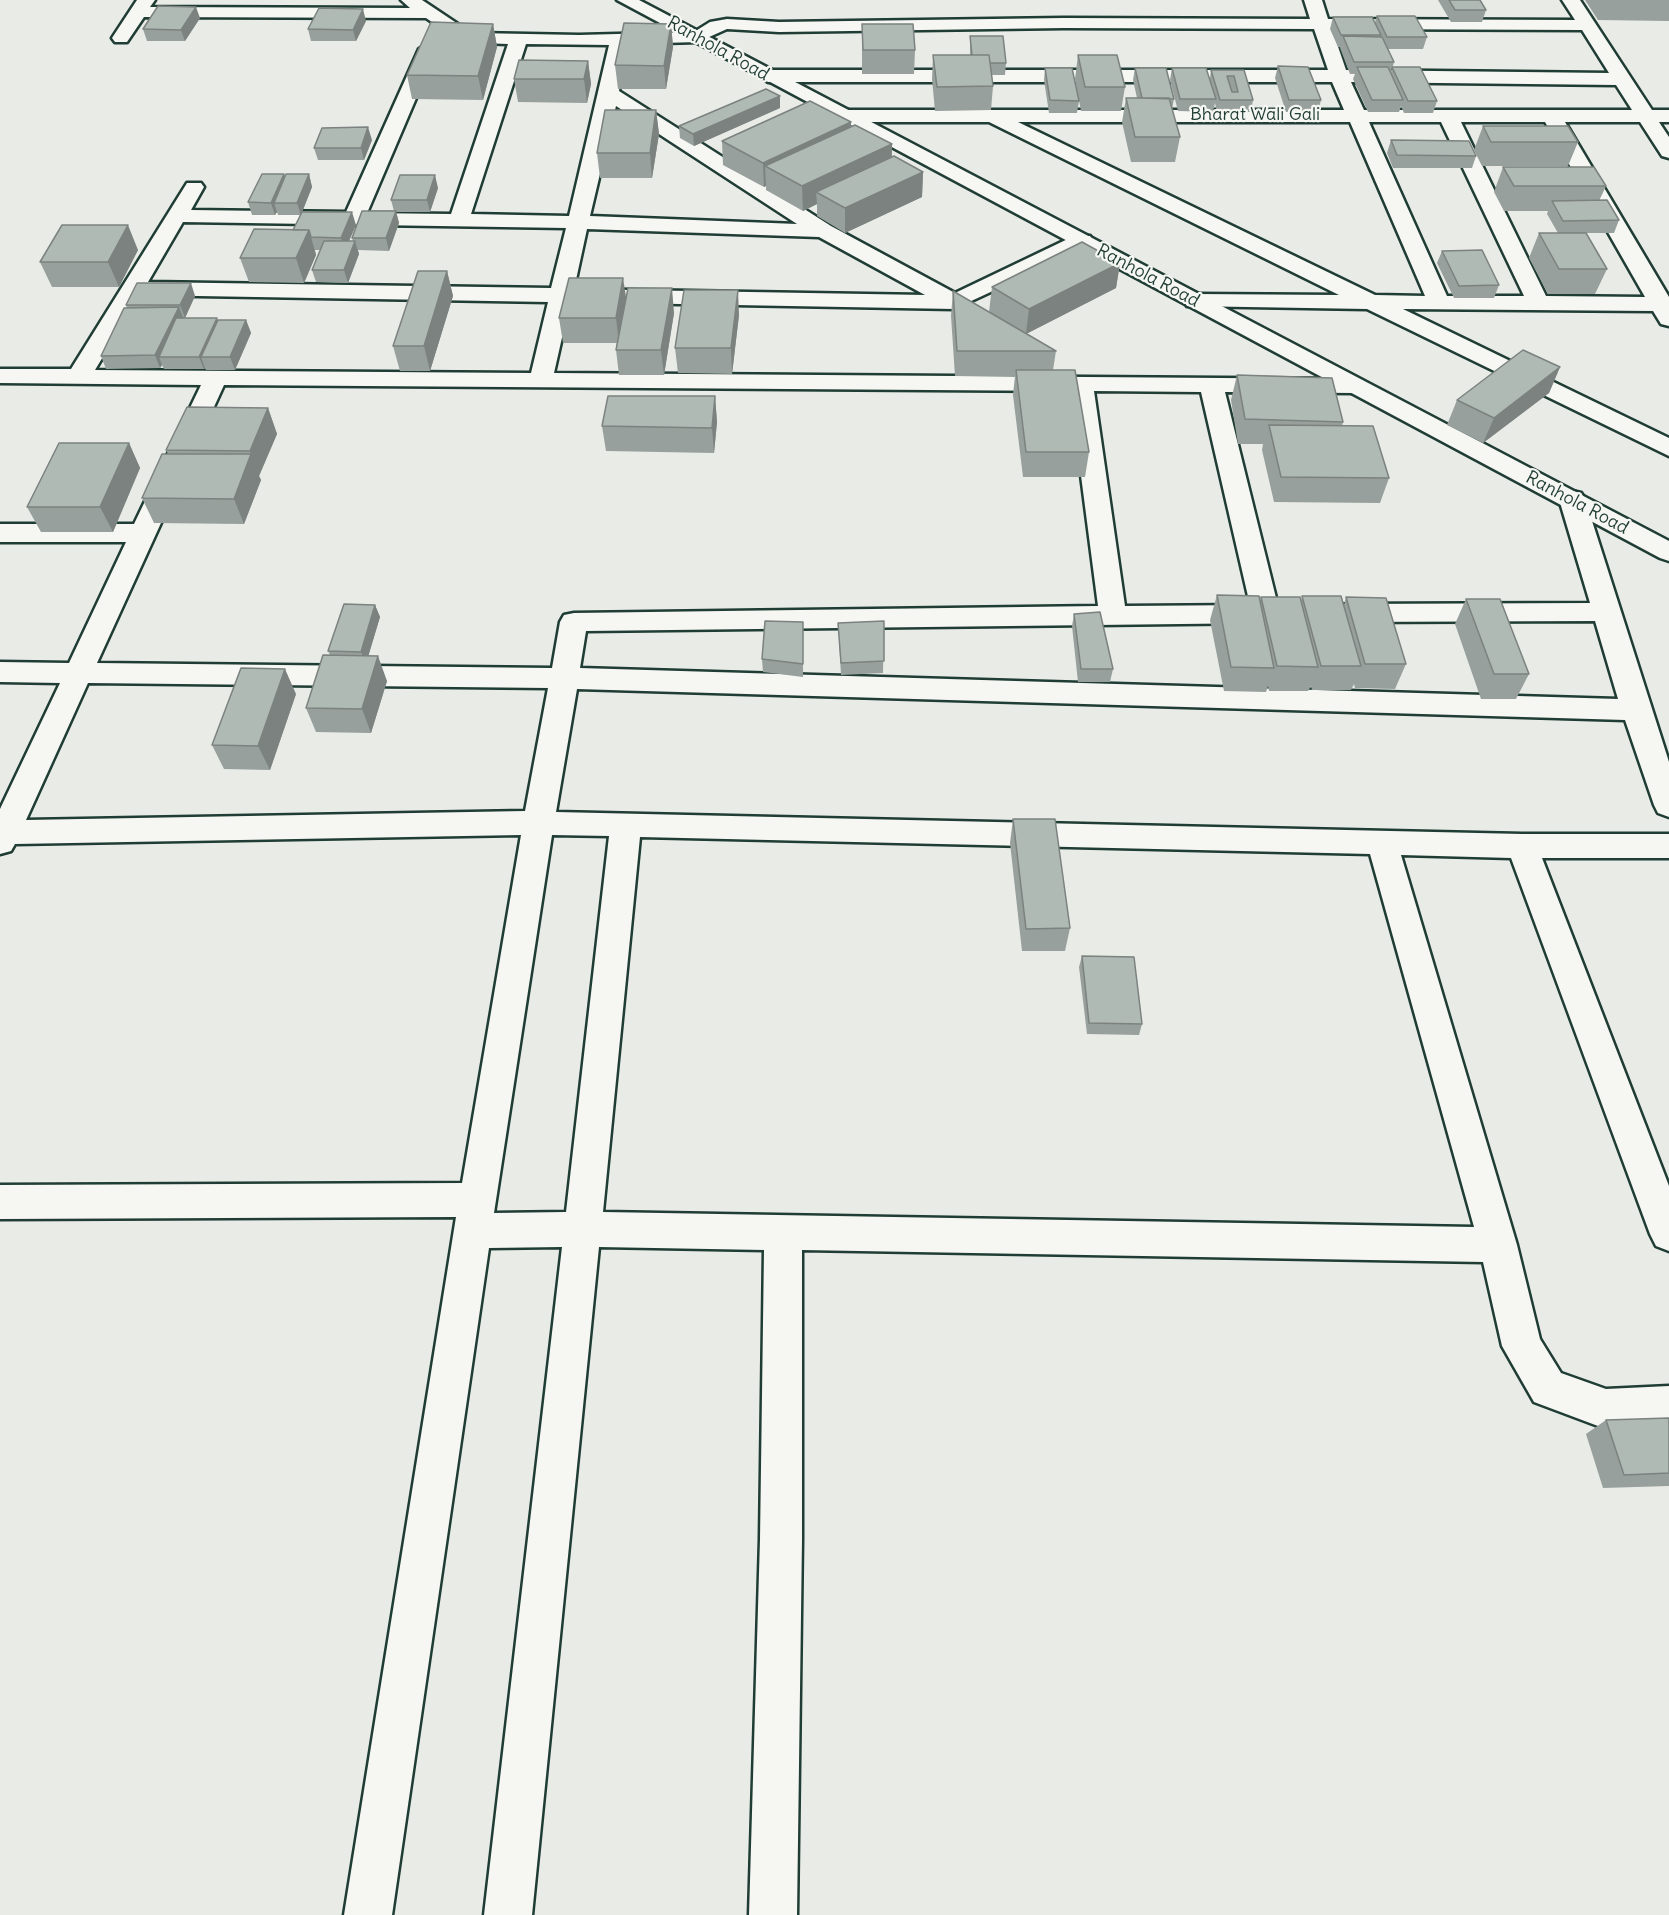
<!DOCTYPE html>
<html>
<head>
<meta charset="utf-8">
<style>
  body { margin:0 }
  canvas { display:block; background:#e9ebe7 }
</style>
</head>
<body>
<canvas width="1669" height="1915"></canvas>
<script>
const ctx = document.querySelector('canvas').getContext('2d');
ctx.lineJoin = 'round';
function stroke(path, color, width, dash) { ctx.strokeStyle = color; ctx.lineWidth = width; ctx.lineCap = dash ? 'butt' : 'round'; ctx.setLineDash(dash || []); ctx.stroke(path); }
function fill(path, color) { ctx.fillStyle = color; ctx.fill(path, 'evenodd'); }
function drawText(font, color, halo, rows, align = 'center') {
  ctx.font = font + ' Delius,sans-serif'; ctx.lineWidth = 4.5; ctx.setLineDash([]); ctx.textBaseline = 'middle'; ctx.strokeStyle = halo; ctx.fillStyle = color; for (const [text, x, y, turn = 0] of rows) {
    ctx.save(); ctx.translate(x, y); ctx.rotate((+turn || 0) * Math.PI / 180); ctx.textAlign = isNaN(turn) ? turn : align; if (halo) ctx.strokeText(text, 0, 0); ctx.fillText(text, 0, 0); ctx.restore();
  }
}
const minor = new Path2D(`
  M137,0H155L150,7L410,8L401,0H422L464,28L476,33L579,35L694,32L710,22L727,19L779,22L1064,18L1310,19L1304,0H1322L1328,19L1575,20L1562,0H1580L1652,110H1669V122H1659L1669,137V158L1662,156L1640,122H1565L1669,297V326L1661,324L1653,311L1403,309L1669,438V456L1367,309L1187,306L1184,301L1187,296L1195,294L1339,295L989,122H841L831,116L841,110H1344L1332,82H768L759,76L768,70H1328L1314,29L1064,28L779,32L727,29L698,42L627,44L619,91L831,226L955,293L1074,236H1090L1093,241L1090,246L954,309L570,302L554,373L1355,379L1363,381L1367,386L1363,391L1355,393L1225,392L1280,614L1276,621L1266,623L586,631L580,668L1618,699L1595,621L1347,622L1337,620L1333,613L1337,606L1347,604L1590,603L1559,499L1563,493L1572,491L1581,493L1585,499L1669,762V817L1658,813L1654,805L1625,720L577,689L556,812L1522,834H1669V858H1542L1669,1186V1251L1656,1246L1650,1234L1511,858L1401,855L1517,1245L1540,1339L1561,1373L1606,1389L1669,1386V1426L1606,1429L1534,1402L1502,1346L1483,1262L802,1250V1539L797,1915H749L760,1539L764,1250L599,1247L532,1915H484L562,1247L489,1248L392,1915H344L456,1217L0,1219V1185L462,1183L521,835L15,844L11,851L0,854V809L60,683L0,682V662L69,663L126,542H0V524H134L201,385L0,383V369H71L187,183H201L204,187L191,210L346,212L419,49L428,43L437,49L367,213L451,214L508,44C468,43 459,41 426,18L144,17L127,42H115L112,38ZM1332,29L1582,30L1609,73L1346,70ZM526,44L609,45L569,216L471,214ZM1351,82L1616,85L1632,110H1364ZM616,106L797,224L590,216ZM1018,122H1350L1425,296L1375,295ZM1369,122H1441L1524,296H1447ZM1461,122H1545L1645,297L1546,296ZM183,222L566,228L551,288L148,282ZM587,229L819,237L925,295L574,289ZM140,295L548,302L531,373L95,370ZM224,385L1070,391L1098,606L574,613L564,615L560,622L552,668L97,663ZM1094,391L1201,392L1250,605L1125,606ZM88,683L548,688L525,811L26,820ZM552,835L609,836L566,1212L494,1213ZM640,837L1370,854L1474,1227L603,1212Z`);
const tertiary = new Path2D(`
  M617,0H639L1669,541V561L1660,558Z`);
stroke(minor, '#1f3d34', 5);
stroke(tertiary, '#1f3d34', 5);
fill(minor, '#f6f6f2');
fill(tertiary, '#f6f6f2');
fill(new Path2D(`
  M1438,0H1480L1486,10L1482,22H1451Z
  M1585,0H1669V21L1598,20Z
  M1377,16L1427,37L1423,49H1388L1394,62L1391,73L1392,67L1437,101L1433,113H1404L1401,106L1399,112H1368L1353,79L1355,74H1350L1340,48V47H1338L1330,29L1333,17L1375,22Z
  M200,18L185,41H147L143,29Z
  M366,21L356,41H311L308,29Z
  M493,24L497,47L483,100L412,99L407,75Z
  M671,24L673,47L666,89H618L615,65Z
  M862,24L915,50L914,74H862Z
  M970,36L1006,63L1005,75H992L993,86L991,110L935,111L932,79L933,55H970Z
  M1078,55L1125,87L1121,111H1081L1075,79Z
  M588,61L591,84L587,103L518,102L514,79Z
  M1278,66L1321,100L1318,112H1286L1275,78Z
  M1045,68L1079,101L1077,113H1049L1044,80Z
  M1135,68L1174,99L1172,109L1180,137L1175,162H1131L1122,122L1126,98H1137L1133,80Z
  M1172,68L1210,78L1211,70H1244L1253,100L1251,112H1217L1215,103L1213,112L1178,111L1170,80Z
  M780,108L694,146L680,138L679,126Z
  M656,110L659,134L652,178H600L597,153Z
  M1483,126L1578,142L1568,166H1482L1474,150Z
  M851,127L892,144V157L923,172L922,197L845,233L817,216V204L803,211L766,190V186L764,187L723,165L722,141Z
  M372,140L364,160H318L314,148Z
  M1391,140L1476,156L1472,168H1393L1387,153Z
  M1503,167L1606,186L1599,201L1619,220L1614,233H1558L1547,214L1548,211H1504L1494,192Z
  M284,174L285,176L309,174L312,187L302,212L356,225L349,241H353L352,238L394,211L391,200L438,188L430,212H396L399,223L389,251L358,250L359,254L348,283L316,282L312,270L320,250H315L316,255L304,283L249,282L240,258L293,230L300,215H278L277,212L275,215H252L248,202Z
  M1539,233L1607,269L1595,294H1548L1529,258Z
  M138,250L119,287H52L40,262Z
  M1442,251L1499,285L1494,298H1454L1437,263Z
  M1120,263L1116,288L1026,334L1056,351L1053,370L1089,452L1085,477H1023L1013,395L1015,376H955L951,316L953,291L1026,334L989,312L992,287Z
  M447,271L453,296L430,371H400L393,346Z
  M195,296L185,318H184H217V321L246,320L251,333L235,370H206L205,368L204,369H164L162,365L160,368L106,369L101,356L127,308L126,305Z
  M626,297L674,313L664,375H619L616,350L617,343H563L559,318Z
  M739,315L732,374L678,373L675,348Z
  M1560,367L1549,393L1483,443L1447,425L1457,400Z
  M1237,375L1343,422L1342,426L1389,478L1380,503L1274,502L1262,450L1263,444H1238L1231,400Z
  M715,396L717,422L714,453L606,451L602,426Z
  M268,408L277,434L259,476L261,480L244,524L154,523L142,498L168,454L166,450Z
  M129,443L140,468L113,532H41L27,507Z
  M1217,595L1260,601L1261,597L1301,601L1302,596L1344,605L1346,597L1406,664L1395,689L1355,688L1354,684L1351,690H1312L1311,686L1308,691H1269L1268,686L1266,692L1224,691L1210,620Z
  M1466,599L1529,674L1516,699H1481L1455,624Z
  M375,605L380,617L368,656L387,681L371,733L316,732L306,708L330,655L328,651Z
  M1074,614L1113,669L1110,682H1078L1072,626Z
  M884,621L883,673L841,675L838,623Z
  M803,622V677L763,672L762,659Z
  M296,694L270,770L224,769L212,745Z
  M1013,819L1070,928L1065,951H1022L1010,843Z
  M1082,956L1142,1024L1139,1035L1087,1034L1079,967Z
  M1669,1418V1486L1603,1488L1586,1434L1606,1420Z`), '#97a09c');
fill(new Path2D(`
  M196,7L200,18L185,41L181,30Z
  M363,9L366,21L356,41L353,30Z
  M493,24L497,47L483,100L478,76Z
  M671,24L673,47L666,89L664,66Z
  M588,61L591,84L587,103L584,79Z
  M780,96V108L694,146L693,134Z
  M656,110L659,134L652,178L650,153Z
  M851,122V146L765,166L766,186L764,187L763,163Z
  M368,127L372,140L364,160L361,148Z
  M892,144L891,169L816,192L817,204L803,211L802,186Z
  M923,172L922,197L845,233V208Z
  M284,174L288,186L274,203L277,212L275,215L271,203Z
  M309,174L312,187L301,215L297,203Z
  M435,175L438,188L430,212L427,200Z
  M396,211L399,223L389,251L386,238Z
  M352,212L356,225L345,250L341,238Z
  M128,225L138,250L119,287L108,262Z
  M309,230L316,255L304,283L296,258Z
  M355,241L359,254L348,283L344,270Z
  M1120,263L1116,288L1026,334L1029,309Z
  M447,271L453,296L430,371L424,346Z
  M623,278L627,303L619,343L616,318Z
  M191,283L195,296L185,318L180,305Z
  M672,288L674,313L664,375L661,350Z
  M738,290L739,315L732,374L731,348Z
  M179,307L184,320L159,357L162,365L160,368L155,355Z
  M217,318L221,331L201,357L205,368L204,369L199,357Z
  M246,320L251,333L235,370L230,357Z
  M1560,367L1549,393L1483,443L1494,418Z
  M715,396L717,422L714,453L712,428Z
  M268,408L277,434L259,476L261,480L244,524L234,499L251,455L250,451Z
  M129,443L140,468L113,532L100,507Z
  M375,605L380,617L366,664L361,652Z
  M378,656L387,681L371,733L362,709Z
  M285,669L296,694L270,770L258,746Z`), '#7b827f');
const building = new Path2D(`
  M1449,0H1480L1486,10H1455Z
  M158,6L196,7L181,30L143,29Z
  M319,8L363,9L353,30L308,29Z
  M1377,16H1415L1427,37H1387Z
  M1333,17H1372L1381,35H1341Z
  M431,22L493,24L478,76L407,75Z
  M624,23L671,24L664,66L615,65Z
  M862,24H913L915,50H863Z
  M970,36H1003L1006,63H990L989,55H972Z
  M1343,36L1382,37L1394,62H1354Z
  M933,55H989L993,86L937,87Z
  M1078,55H1117L1125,87H1085Z
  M519,60L588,61L584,79H514Z
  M1278,66L1308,67L1321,100H1289Z
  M1357,67H1388L1403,100H1372Z
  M1392,67H1420L1437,101H1408Z
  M1045,68H1072L1079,101L1050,100Z
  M1135,68H1166L1174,99L1142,98Z
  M1172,68H1206L1216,99H1180Z
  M1211,70H1244L1253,100H1220ZM1227,76H1234L1238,92H1232Z
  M766,89L780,96L693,134L679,126Z
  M1126,98H1169L1180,137H1135Z
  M810,101L851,122L763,163L722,141Z
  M605,110H656L650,153H597Z
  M855,125L892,144L802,186L765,166Z
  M1483,126H1568L1578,142H1491Z
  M368,127L361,148H314L322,128Z
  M1391,140L1469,141L1476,156L1397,155Z
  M894,156L923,172L845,208L816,192Z
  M1503,167H1594L1606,186H1514Z
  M262,174H284L271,203L248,202Z
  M286,174H309L297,203H274Z
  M400,175H435L427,200H391Z
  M1607,200L1619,220L1563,221L1552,201Z
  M362,211H396L386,238H352Z
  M302,212H352L341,238L311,237L309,230H293Z
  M62,225H128L108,262H40Z
  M254,229L309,230L296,258H240Z
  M1539,233H1586L1607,269H1559Z
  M324,241H355L344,270H312Z
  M1082,242L1120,263L1029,309L992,287Z
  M1482,250L1499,285L1459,286L1442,251Z
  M418,271H447L424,346H393Z
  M569,278H623L616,318H559Z
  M137,283H191L180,305H126Z
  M628,288H672L661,350H616Z
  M684,290H738L731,348H675Z
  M953,291L1056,351H957Z
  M179,307L155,355L101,356L124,308Z
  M176,318H217L199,357H159Z
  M218,320H246L230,357H201Z
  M1523,350L1560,367L1494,418L1457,400Z
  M1016,370H1075L1089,452H1026Z
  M1237,375L1332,378L1343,422L1245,419Z
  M608,396H715L712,428L602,426Z
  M187,407L268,408L250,451L166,450Z
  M1269,425L1373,426L1389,478L1281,477Z
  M59,443H129L100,507H27Z
  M162,454H251L234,499L142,498Z
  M1217,595L1259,596L1274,668L1231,667Z
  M1302,596H1341L1361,666H1321Z
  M1261,597H1300L1318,667L1277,666Z
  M1346,597L1386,598L1406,664H1365Z
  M1466,599H1500L1529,674H1494Z
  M344,604L375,605L361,652L328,651Z
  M1100,612L1113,669H1081L1074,614Z
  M765,621L803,622V664L762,659Z
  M884,621V661L841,663L838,623Z
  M323,655L378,656L362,709L306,708Z
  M241,668L285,669L258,746L212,745Z
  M1013,819H1055L1070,928L1026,929Z
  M1082,956L1134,957L1142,1024L1089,1023Z
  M1669,1418V1473L1624,1475L1606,1420Z`);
fill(building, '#b0bab5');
stroke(building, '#7b827f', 1.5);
drawText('18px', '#1f3d34', '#f6f6f2', [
  ["Ranhola Road",718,49,29],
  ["Bharat Wali Gali",1255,115],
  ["Ranhola Road",1148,276,28],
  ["Ranhola Road",1577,503,28]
]);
</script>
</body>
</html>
